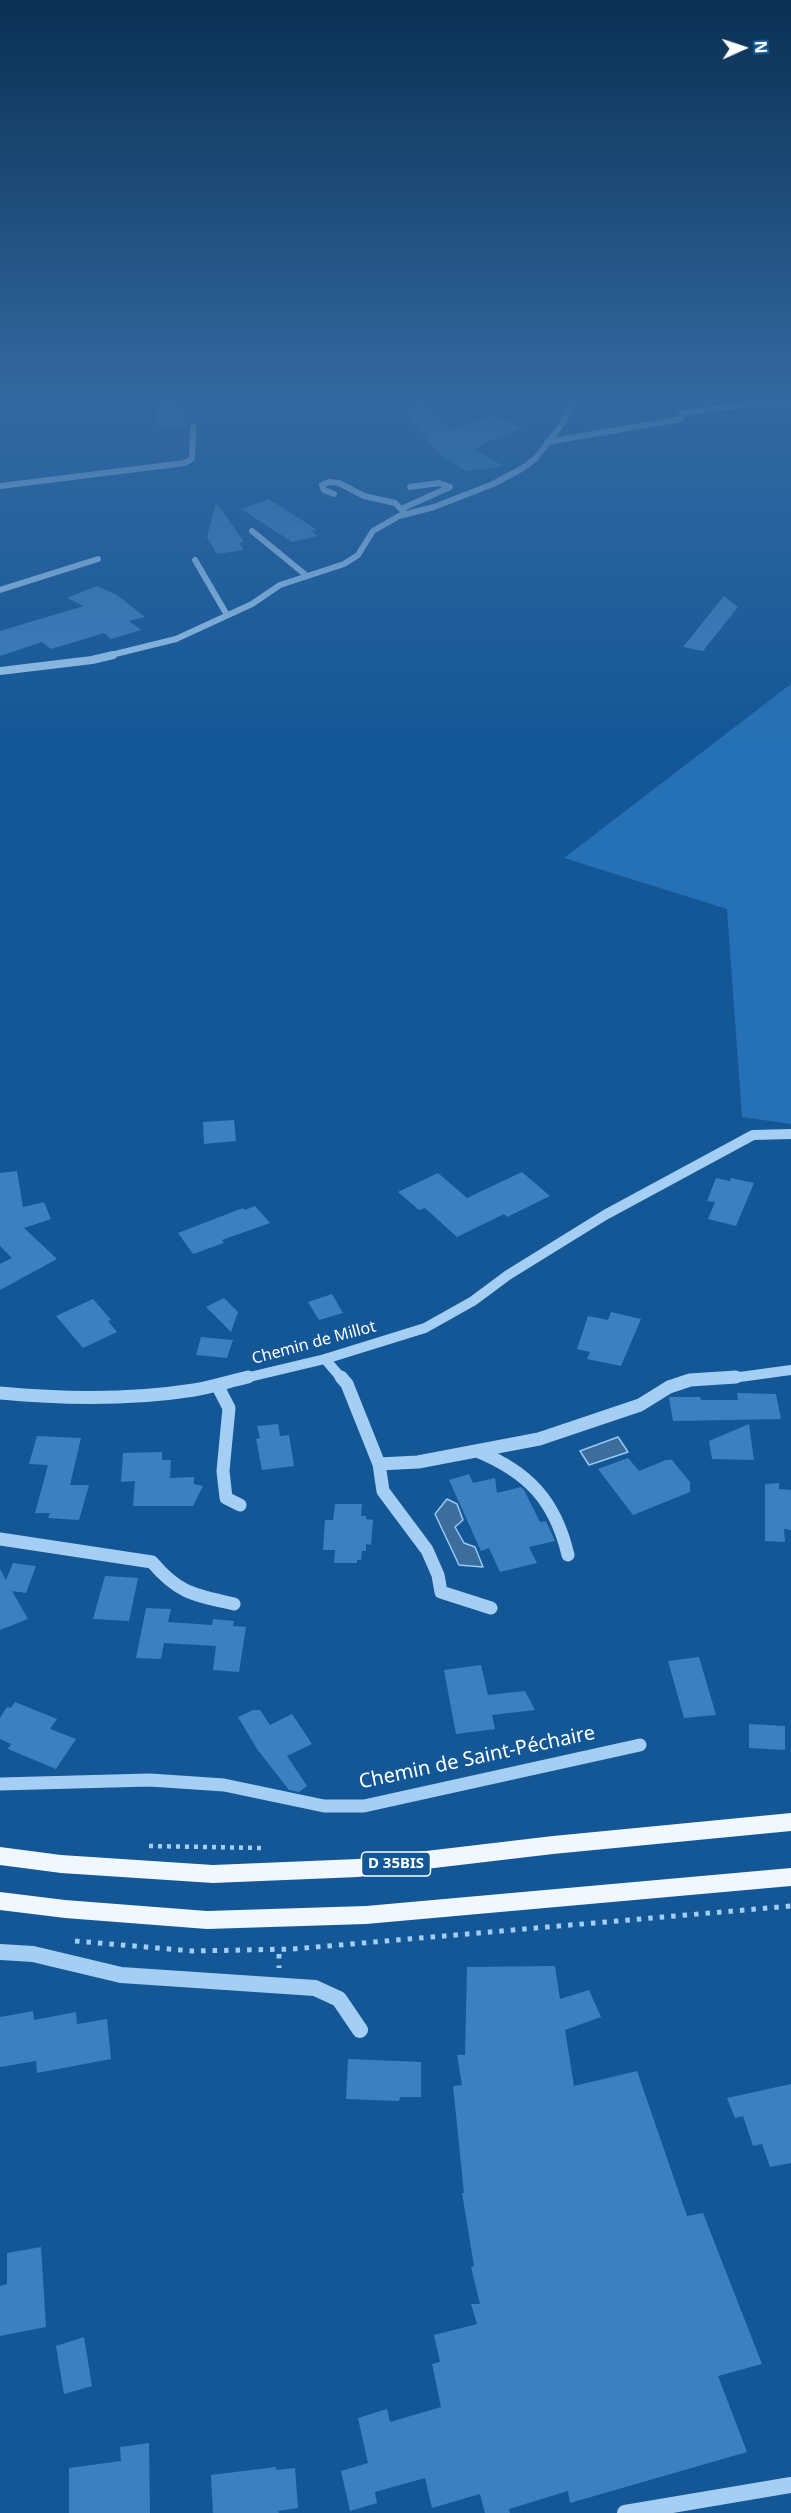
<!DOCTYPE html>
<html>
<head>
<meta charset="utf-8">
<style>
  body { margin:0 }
  #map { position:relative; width:791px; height:2513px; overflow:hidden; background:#135797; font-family:"Noto Sans",sans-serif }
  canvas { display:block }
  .north { position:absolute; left:713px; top:18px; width:60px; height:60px; -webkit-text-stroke:4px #135797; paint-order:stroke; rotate:87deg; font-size:16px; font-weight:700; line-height:24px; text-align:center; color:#fff }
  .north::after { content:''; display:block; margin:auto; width:21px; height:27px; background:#fff; clip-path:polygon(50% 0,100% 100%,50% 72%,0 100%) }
</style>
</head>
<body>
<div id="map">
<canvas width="791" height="2513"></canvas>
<div class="north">N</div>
</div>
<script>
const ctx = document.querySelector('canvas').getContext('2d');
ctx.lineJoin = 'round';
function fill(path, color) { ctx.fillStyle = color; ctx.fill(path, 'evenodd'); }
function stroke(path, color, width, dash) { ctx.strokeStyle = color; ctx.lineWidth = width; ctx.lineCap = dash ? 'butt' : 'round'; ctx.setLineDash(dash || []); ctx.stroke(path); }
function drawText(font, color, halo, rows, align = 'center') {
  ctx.font = font + ' "Noto Sans",sans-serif'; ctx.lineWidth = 6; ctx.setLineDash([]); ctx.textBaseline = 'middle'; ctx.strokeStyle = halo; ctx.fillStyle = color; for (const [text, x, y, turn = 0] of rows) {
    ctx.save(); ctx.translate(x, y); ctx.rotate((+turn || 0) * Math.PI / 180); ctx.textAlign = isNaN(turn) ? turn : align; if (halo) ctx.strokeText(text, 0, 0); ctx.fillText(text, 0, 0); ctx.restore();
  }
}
fill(new Path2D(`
  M742,400H791V412L767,415Z
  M791,684V1124L742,1117L727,909L564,858Z`), '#2671b6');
const water = new Path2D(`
  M618,1437L628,1452L589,1465L580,1451Z
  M447,1499L457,1504L463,1520L455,1527L464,1543L475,1547L483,1567L459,1565L435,1514Z`);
fill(water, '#3d6d9c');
stroke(water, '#96caf6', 1.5);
fill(new Path2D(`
  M154,400H180L185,424H183V427L159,428Z
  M426,403L449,430L489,416L522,427L473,449L504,466L467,471L439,454L399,406Z
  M269,499L317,530L311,531L318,536L292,542L241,509Z
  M216,502L244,542L239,543L244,550L217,554L207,537Z
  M97,586L117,595L145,617L129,621L141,630L111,639L104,633L51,649L42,642L0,656V631L84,606L67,598Z
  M724,596L738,607L703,651L683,647Z
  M234,1120L236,1141L204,1144L203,1122Z
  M17,1171L23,1207L44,1202L51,1219L24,1228L57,1259L0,1290V1264L12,1258L0,1246V1173Z
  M522,1172L550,1196L507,1217L504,1214L457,1237L425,1208L419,1210L398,1192L438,1173L467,1198Z
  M716,1178L730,1181L731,1178L754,1183L736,1226L708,1219L715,1202L707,1201Z
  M255,1206L270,1223L222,1240L224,1243L193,1254L178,1233L243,1208L245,1210Z
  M332,1294L343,1313L319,1320L308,1302Z
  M224,1298L238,1312L231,1332L206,1307Z
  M93,1299L111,1320L108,1321L117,1332L83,1348L56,1316Z
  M611,1312L641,1319L621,1366L587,1359L590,1352L577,1349L588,1316L608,1320Z
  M201,1337L233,1340L227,1358L196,1355Z
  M737,1393L776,1394L781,1419L673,1421L669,1397H700L701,1400H738Z
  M278,1424L280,1436L289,1435L294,1466L262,1470L256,1439L260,1438L257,1426Z
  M749,1424L754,1460L712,1459L709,1441Z
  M37,1436L81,1438L70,1485H89L79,1520L48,1518L50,1513H35L48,1465L29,1464Z
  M162,1452V1460H171L170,1478L194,1477V1484L203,1486L193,1506H133L135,1481L121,1482L123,1453Z
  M628,1458L639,1471L666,1460H672L690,1482V1492L633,1515L598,1469Z
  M469,1474L473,1483L495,1478L497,1493L521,1487L524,1490L540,1522L546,1521L555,1541L529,1547L537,1563L500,1572L489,1548L481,1551L449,1480Z
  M779,1483V1489L791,1490V1530L784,1529L785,1542L765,1541V1484Z
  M335,1504H362L361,1516H366V1519L373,1520L371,1545L366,1544V1551H362L361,1560H357V1563H334L335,1550H323L325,1520H333Z
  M13,1563L36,1566L26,1593L12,1591L28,1619L0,1630V1569L6,1580Z
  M105,1576L138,1578L129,1621L93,1619Z
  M146,1608L171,1609L168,1622L212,1625L213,1619L234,1621L233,1626L246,1627L239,1672L213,1670L216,1646L164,1643L161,1659L136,1658Z
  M699,1657L716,1715L684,1718L668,1661Z
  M481,1665L488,1695L525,1691L535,1710L492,1715L495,1729L456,1734L444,1670Z
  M15,1702L57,1719L50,1729L76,1739L56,1769L8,1749L11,1744L0,1739V1718L7,1707L11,1708Z
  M253,1710H260L270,1725L292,1714L312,1744L287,1756L307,1786L299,1792L289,1790L257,1749L238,1717Z
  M749,1724L785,1726V1750L749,1748Z
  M555,1966L560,1999L589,1990L601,2017L565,2030L574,2086L637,2071L687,2216L703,2213L762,2364L718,2376L747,2452L570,2503L568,2491L509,2509L510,2513H485L480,2494L432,2508L425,2478L375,2492L377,2503L350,2511L341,2471L368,2463L358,2418L387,2409L390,2422L441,2407L432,2364L440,2362L434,2335L477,2324L471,2304H480L471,2267L474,2266L462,2193H464L453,2086L462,2085L457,2055H465L467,1967Z
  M33,2011L34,2020L76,2012L77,2024L107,2019L111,2059L37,2073L36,2061L0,2067V2017Z
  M348,2059L421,2062V2097H400L399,2101L346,2099Z
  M791,2084V2163L770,2167L762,2144L753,2146L743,2116L735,2118L727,2098Z
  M41,2247L46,2327L0,2336V2286L7,2284V2253Z
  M84,2337L92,2386L64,2394L56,2346Z
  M149,2443L150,2513H69V2468L121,2461L120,2447Z
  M276,2467V2470L295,2468L298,2508L278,2511L279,2513H213L211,2475Z`), '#3c80bf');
stroke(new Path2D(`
  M149,1846L264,1848`), '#a4cef3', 4.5, [4, 5]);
stroke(new Path2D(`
  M75,1941L193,1951L293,1949L791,1906
  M279,1954V1968`), '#a4cef3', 5, [4.5, 7]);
stroke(new Path2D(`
  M547,442L681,419L682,413L786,400
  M0,486L185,463L192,459L193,427
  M334,494L324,490L322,485L329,482L339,483L364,496L395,503L406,514
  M401,509L450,487L439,483L410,487
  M252,531L307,576
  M195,560L227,615
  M0,590L98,559
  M107,656L176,639L252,604L280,585L344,564L358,555L373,531L399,516L434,507L493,484L523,468L536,458L563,423L574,400`), '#a4cef3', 6);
stroke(new Path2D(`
  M0,671L92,660L113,655`), '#a4cef3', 8);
stroke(new Path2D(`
  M325,1359L342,1379
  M241,1379L325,1359L425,1328L473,1301L508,1275L605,1215L753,1135L791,1134
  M725,1379L791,1370`), '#a4cef3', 10);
stroke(new Path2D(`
  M341,1377L347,1384L379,1464L418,1462L539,1439L640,1405L669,1387L690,1380L736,1377
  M217,1385L229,1408L223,1471L226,1498L240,1505
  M0,1393C63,1399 130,1400 194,1390C212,1387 230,1381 248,1377
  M477,1451C528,1472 555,1500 568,1555
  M379,1464L383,1491L427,1550L438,1575L441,1592L491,1608
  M0,1539L152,1562C179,1594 195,1595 234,1604
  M0,1784L150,1780L224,1785L324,1806H364L640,1745`), '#a4cef3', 13);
stroke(new Path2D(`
  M0,1952L33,1954L121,1975L315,1988L339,1999L360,2030
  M625,2513L791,2485`), '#a4cef3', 16);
fill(new Path2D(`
  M791,1813V1831L553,1854L358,1877L213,1883L61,1873L0,1865V1847L61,1855L213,1865L358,1859L553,1836Z
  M791,1868V1886L366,1924L207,1929L65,1918L0,1910V1892L65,1900L207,1911L366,1906Z`), '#f0f7ff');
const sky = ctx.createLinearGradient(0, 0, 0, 751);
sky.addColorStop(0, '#0a3053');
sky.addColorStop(0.53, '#3369a1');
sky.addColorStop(1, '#3369a100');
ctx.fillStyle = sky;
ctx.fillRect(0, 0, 791, 751);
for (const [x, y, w] of [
  [396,1864,69]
]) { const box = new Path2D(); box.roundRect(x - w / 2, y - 12, w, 24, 4.5); ctx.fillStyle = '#135797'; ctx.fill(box); stroke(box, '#fff', 1.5); }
drawText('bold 15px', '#fff', null, [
  ["D 35BIS",396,1864]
]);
drawText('16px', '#fff', '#135797', [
  ["Chemin de Millot",314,1343,-15]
]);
drawText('20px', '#fff', '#135797', [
  ["Chemin de Saint-Péchaire",477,1758,-12]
]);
</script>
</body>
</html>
